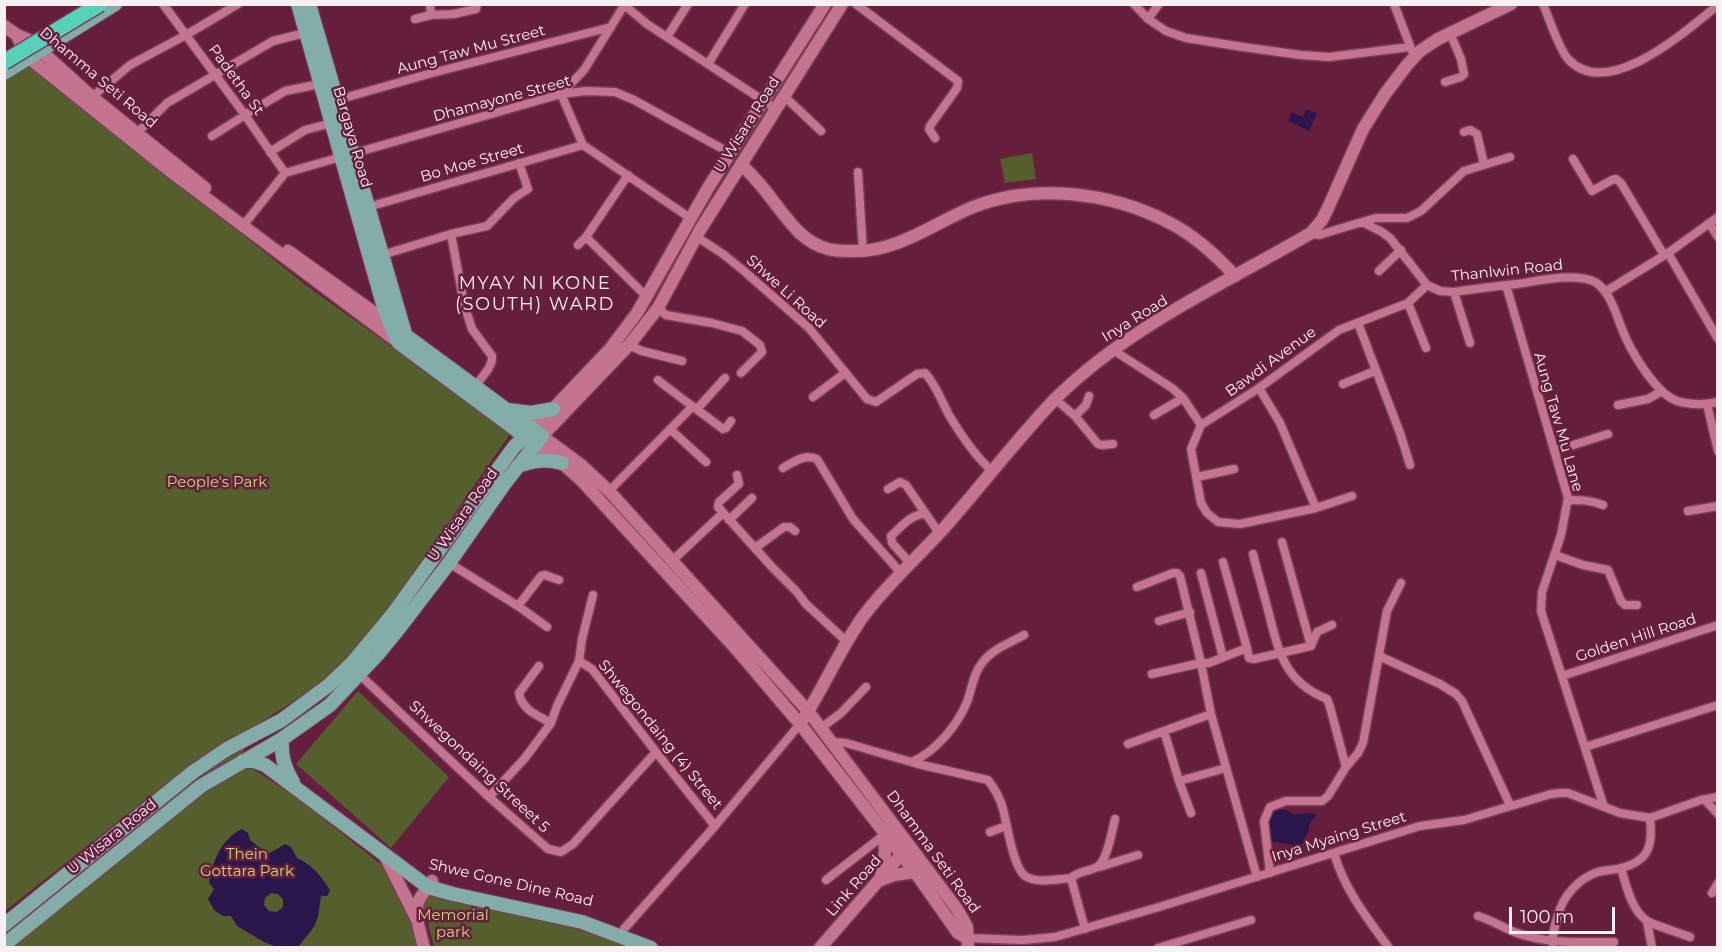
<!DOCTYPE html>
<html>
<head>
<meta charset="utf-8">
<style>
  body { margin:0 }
  #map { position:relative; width:1722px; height:952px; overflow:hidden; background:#661e3d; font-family:Montserrat,sans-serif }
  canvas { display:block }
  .frame { position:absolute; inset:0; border:6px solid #faf0f3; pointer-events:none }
  .scale { position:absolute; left:1509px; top:907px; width:106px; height:27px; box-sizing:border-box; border:3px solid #faf0f3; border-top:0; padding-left:8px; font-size:18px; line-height:21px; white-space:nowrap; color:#faf0f3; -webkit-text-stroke:4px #661e3d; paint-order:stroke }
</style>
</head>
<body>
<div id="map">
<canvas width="1722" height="952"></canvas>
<div class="frame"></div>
<div class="scale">100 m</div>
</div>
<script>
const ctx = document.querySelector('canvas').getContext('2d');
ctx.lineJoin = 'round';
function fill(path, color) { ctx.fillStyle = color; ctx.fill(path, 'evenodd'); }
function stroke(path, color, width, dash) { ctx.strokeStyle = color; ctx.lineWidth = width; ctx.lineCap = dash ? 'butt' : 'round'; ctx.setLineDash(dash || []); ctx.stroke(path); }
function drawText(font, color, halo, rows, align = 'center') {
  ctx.font = font + ' Montserrat,sans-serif'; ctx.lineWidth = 5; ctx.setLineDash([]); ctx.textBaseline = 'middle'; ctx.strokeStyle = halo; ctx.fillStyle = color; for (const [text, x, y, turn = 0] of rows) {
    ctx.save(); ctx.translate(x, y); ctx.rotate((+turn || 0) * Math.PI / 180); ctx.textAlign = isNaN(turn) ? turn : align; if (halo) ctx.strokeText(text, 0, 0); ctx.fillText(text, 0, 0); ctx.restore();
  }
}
fill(new Path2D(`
  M29,65L307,286L511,433L376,626L326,680L269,717L181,772L5,911L4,80Z
  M1032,153L1036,179L1005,183L1000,159Z
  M358,691L449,777L391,848L296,764Z
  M245,745V749L239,756L170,806L126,842H120L121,836L186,782Z
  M250,767L296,797L383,866L411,899L419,948H11L100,877L187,802L229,775Z
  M431,893L472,906L555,923L614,940L632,947H434L423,903Z`), '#555e2d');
fill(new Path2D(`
  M1307,109L1317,113L1309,131L1288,121L1292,112L1303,117Z
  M1273,809L1286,810L1294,815L1304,813L1317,814L1310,823L1308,833L1301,846L1268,841L1267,823Z
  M242,829L248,833L250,840L268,854L285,844L291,847L297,858C311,864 323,877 330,891L327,896H321L318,917L314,927L298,947H277L264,942L237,926L231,916H223L214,910L208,899L214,889L209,883C212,862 222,838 242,829ZM271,893L278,894L283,899V907L277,912L269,911L264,905L265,898Z`), '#2b164b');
const street = new Path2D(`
  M163,4L245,115L285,173
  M623,4L647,24L776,109
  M625,4L584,70L561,94L583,145L690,218
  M856,4L958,81L957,88L930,126L929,129L935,138
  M1134,4L1148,19L1166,31L1186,38L1243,47L1301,55L1329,57L1410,47
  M1394,4L1412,51
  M1543,4C1549,18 1559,49 1568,59C1607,102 1686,31 1718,5
  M431,15L454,14L476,9L477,4
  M415,19L431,15L430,4
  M1148,19L1159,4
  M667,37L688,4
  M708,64L745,4
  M1445,82L1461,77L1464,74L1461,59L1450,33
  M784,96L821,131
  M92,97L130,65L186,35L238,4
  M337,100L432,73L611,27
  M1464,132L1470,130L1477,134L1484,164
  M137,133L167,103L273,41L305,33
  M212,136L245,115L285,91L320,84
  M270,152L305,130L332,123
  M1573,159L1592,191L1612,180L1616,179L1621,183L1664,255
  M858,172L863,252
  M368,207L583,145
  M1362,222L1376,218H1407L1421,211L1464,171L1510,157
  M1709,223L1718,237
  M242,227L285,173L561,94L586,91L615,92L634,100L730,153
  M1311,233L1319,235L1362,222L1382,232L1390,238L1427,285L1440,291L1454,292C1475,289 1496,286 1517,284C1538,281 1575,272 1595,282C1610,291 1616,314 1622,329C1630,350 1655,393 1677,401C1690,405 1704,405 1718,402
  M451,234L464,304L472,329L492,356C493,367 481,378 474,387
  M586,237L646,296
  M697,237L723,254L744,271L809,328L867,399L876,402L917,374L925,373C936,385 941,400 949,415C961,435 975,456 992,471
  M578,245L586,237L628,175
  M1668,253L1718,339
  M382,255L451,234L487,226L514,198L528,189L519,163
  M1379,271L1401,250
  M1506,285L1568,498L1561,535L1542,592L1541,611L1604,807
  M1454,292L1470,343
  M1605,292L1668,253L1718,217
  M1408,303L1426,348
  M658,308L666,315L712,323L742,331L760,345L762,352L741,373
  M1358,323L1400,433L1410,465
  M629,345L642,351L682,361
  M1113,350L1172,388L1183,398L1201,425
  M658,380C679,397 701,412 723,429L726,428L731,421
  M1343,384L1375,371
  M1259,388L1280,423L1316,508
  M813,397L845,373
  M1055,399L1075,416L1098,444L1102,445L1113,444
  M1707,404L1718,451
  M1618,405L1648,399L1662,391
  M697,409L725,378
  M1154,415L1183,398
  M1075,416L1086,405L1089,396
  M670,429L706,462
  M1554,451L1608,434
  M783,468C795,461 804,454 817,459L853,519L901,573
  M737,475L739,484L719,502L718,507L772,567L796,591L806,604L846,641
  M1197,477L1234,469
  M888,489L900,482L906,485L939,533
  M609,491L692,407
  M1352,496L1316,508L1240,524L1218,522L1207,513L1201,503L1191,449L1201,425L1259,388L1339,330L1408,303L1427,285
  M1568,500C1580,500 1591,500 1603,505
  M1688,511L1718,506
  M729,520L752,498
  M1282,542L1311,646
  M755,548L784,527H790L795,531
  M1253,554C1258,574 1264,594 1269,614C1279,653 1285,682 1327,699L1330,707L1346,767
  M1555,555L1583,565L1608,570L1621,601L1625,605H1637
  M673,560L723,513
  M1223,562L1247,648
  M449,563L518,606L541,576L545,575L559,580
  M910,563L892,543L891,536C901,527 912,513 926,514
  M1201,573L1223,657
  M1137,587L1173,573H1177L1180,576L1201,663L1211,714L1257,877
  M518,606L547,627
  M1159,621L1190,612
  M1379,656L1440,684L1456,694L1462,701L1510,805
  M579,661L582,639L593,595
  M539,666L519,693C522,710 537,715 551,723
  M1152,674L1201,663H1209L1247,648L1249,658L1254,659L1311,646L1317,632L1332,625
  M360,675L489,797L548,849L561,852L573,844L656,752
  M1562,676L1718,625
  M821,728L841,713L866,687
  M1164,731L1179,781L1191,813
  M832,742L846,743L918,764L988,780C995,789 1000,798 1003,809C1007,824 1013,867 1025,876C1037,884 1057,879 1071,878
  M1128,744L1211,714
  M1585,747L1718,705
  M912,762C936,751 957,726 967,702C972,689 973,674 982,663C992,649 1010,643 1024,635
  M1179,781L1226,768
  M489,797L525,758L551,723L557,706L579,661L592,669L656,752L715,826
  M1705,800L1718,814
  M990,832L1006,826
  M1334,853C1344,889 1367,918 1389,948
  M1099,867L1138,855
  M1621,868C1626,885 1632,913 1649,922C1662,928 1677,932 1690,937
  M1270,873L1264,821L1270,807L1286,801H1322L1328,796L1346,767L1358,753L1363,743L1387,611L1401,583
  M826,880L884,835
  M1712,893L1718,883
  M1478,916C1494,921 1503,928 1517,933C1548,944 1581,942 1614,942
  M1647,921L1652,948
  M1085,929L1071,878C1078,871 1088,872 1097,867C1107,862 1112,831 1115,819
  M621,936L624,929L715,826L800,724
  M967,938L1023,940L1055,937L1159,907L1420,826L1464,820L1551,794L1560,793H1568L1620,813L1650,818L1701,800L1718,797
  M1158,948L1251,920
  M1553,948C1551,937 1555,925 1558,915C1563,896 1579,878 1598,872C1606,870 1614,870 1621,868C1650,861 1653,844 1650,818`);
const secondary = new Path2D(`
  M842,4L700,230L658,308L629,345L542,436L580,464L609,491L808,711L957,909L967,927L968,948
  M4,26L17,35L29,40L92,97L205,188
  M17,35L21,45L29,58L170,171L399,343
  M741,164C753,176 764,188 774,202C789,221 802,242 828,249C835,251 843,251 850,251C897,253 932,224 973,207C1035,183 1110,192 1168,222C1194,235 1216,255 1235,276
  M288,251L390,324
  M532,429L553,409L610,349L637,313L708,188L825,4
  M535,444L562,463L582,481L738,651L800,724L915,872L958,933L967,938
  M800,724C823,690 838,652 862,618C886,585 918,557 945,527C982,485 1016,440 1055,399C1127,327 1224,284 1311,233L1322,220L1328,208L1363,129L1385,94L1407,65L1420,51L1438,39L1511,4
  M384,854L418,922
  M881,876L885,852L884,831
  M881,880L894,875L915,872
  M424,948C421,934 414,917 418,902C421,895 428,888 432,881
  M820,948L905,850`);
const primary = new Path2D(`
  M298,4L383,304L390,324L399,343L531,441
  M309,4L406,337
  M4,73L115,4
  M508,410L531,413L553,409
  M518,466C534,460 546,459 562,463
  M282,739C281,756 284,767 293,782
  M243,761H254L265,765L428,887L453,894L582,922L651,948
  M4,925L193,772L227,749L282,720L329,685L353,662L392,615L514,447L532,429
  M4,945L201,786L282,739L330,705L378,654L400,627L449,563L505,483L542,436L390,324`);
stroke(street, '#763e59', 11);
stroke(secondary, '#763e59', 15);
stroke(primary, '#763e59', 16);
stroke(street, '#c57490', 8);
stroke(secondary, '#c57490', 12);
stroke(primary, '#84aca9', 14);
const highwayBridge = new Path2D(`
  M4,62L100,4`);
stroke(highwayBridge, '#763e59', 18, []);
stroke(highwayBridge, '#58d1ba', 15);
drawText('15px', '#faf0f3', '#661e3d', [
  ["Aung Taw Mu Street",471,50,-15],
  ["Dhamma Seti Road",98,78,40],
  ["Padetha St",236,80,54],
  ["Dhamayone Street",502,99,-15],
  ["U Wisara Road",747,125,-58],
  ["Bargaya Road",352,137,74],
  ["Bo Moe Street",472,163,-16],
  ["Thanlwin Road",1507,271,-6],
  ["Shwe Li Road",786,292,42],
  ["Inya Road",1135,319,-32],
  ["Bawdi Avenue",1271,362,-36],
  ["Aung Taw Mu Lane",1558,422,74],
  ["U Wisara Road",463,515,-55],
  ["Golden Hill Road",1636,638,-18],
  ["Shwegondaing (4) Street",660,735,51],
  ["Shwegondaing Streeet 5",479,767,43],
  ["U Wisara Road",112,837,-39],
  ["Inya Myaing Street",1339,837,-17],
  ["Dhamma Seti Road",933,852,54],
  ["Shwe Gone Dine Road",511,883,13],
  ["Link Road",854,886,-49]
]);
drawText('15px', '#c5d878', '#661e3d', [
  ["People's Park",217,483],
  ["Thein",247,855],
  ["Gottara Park",247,872],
  ["Memorial",453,916],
  ["park",453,933]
]);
ctx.letterSpacing = '1.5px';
drawText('18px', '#faf0f3', '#661e3d', [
  ["MYAY NI KONE",535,284],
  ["(SOUTH) WARD",535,305]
]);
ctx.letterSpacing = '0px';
</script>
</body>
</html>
